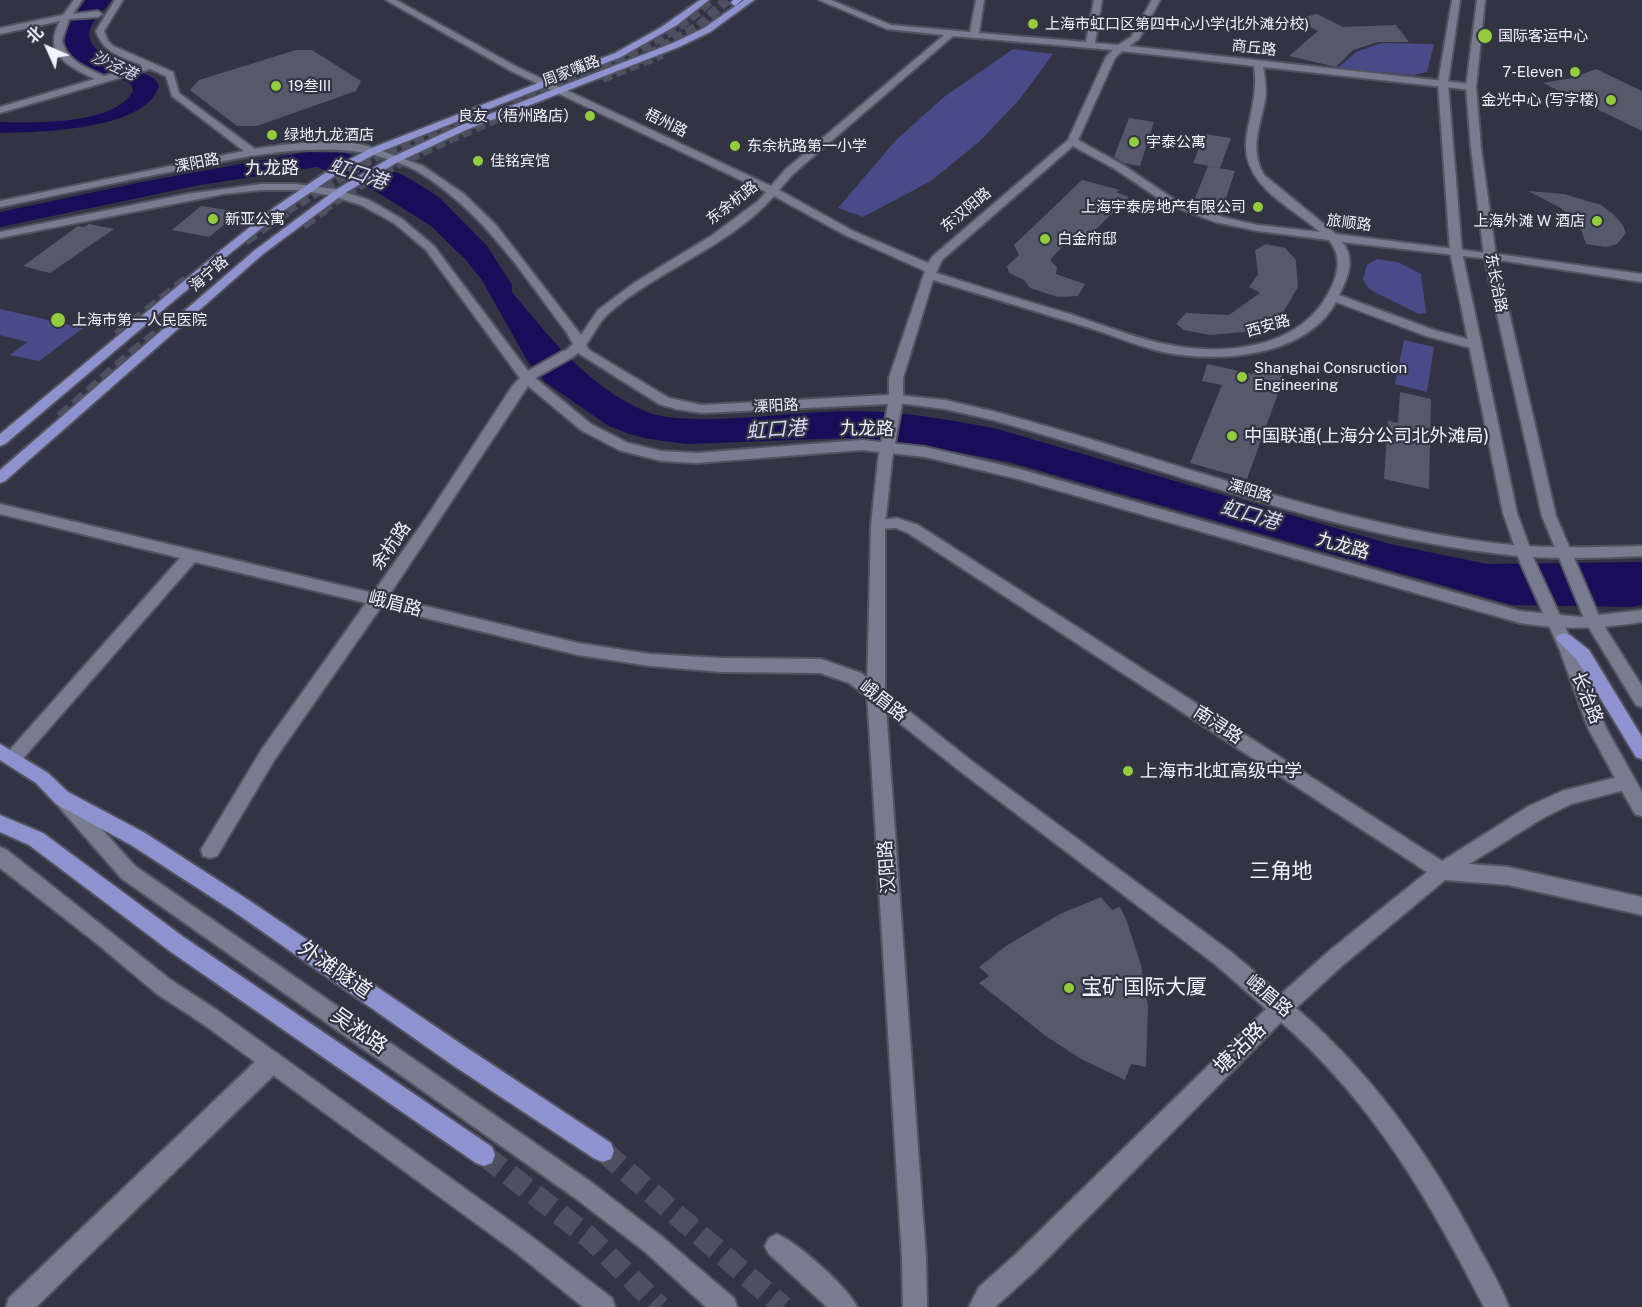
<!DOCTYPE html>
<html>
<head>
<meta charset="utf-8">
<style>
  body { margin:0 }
  #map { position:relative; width:1642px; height:1307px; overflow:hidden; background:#323443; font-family:"Public Sans","Noto Sans SC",sans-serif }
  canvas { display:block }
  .north { position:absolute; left:18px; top:18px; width:60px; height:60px; -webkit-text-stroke:4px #323443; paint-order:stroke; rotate:315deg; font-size:16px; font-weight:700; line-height:24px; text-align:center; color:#f0f2fc }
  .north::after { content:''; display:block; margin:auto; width:21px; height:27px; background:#f0f2fc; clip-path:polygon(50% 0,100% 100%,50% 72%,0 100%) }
</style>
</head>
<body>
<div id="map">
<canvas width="1642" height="1307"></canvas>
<div class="north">北</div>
</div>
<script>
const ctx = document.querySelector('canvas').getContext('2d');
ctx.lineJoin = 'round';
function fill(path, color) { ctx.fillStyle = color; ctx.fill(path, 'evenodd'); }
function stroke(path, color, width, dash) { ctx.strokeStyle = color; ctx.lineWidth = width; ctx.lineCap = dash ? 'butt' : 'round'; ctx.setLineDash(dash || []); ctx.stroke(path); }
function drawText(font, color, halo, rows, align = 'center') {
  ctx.font = font + ' "Public Sans","Noto Sans SC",sans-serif'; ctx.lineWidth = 4.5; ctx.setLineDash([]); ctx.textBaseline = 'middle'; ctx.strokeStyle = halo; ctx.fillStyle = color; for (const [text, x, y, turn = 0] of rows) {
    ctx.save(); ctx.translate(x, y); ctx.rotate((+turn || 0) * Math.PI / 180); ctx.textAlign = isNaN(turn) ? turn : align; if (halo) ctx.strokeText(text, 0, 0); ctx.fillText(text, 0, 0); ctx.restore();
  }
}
fill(new Path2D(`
  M1382,43L1434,44L1427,72L1413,75L1338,68L1356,52Z
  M1013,49L1053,54L1019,100L980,141L931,181L863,217L838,208L896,140L944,97Z
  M1377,259L1398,262L1421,274L1426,313L1419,314L1374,292L1368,288L1363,279L1367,265Z
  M0,309L83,328L39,361L10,355L27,342L0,335Z
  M1404,340L1434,347L1427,392L1395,384Z`), '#484b88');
fill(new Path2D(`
  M86,0H112C106,9 95,17 91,27C78,55 138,68 155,79L159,86C145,131 38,132 0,133V122C33,123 116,125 133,91L131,84C122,79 113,77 104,74C55,55 56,39 86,0Z
  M307,152L345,153L403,175L420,185L440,198L487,246L512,285V292C550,338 589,388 647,412C662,418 680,418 696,419C749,420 802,411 855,411C901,411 949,420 994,428L1390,544L1487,564L1642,562V605L1631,607L1512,605L1009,462L925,446L846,438L687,444L649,439L629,434L607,425L545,382L528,362L482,280L465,259L431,226L372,189L317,167L200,185L0,227V212L142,182Z`), '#190d59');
fill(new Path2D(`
  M1317,14L1343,27L1396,25L1409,42H1378L1353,50L1336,67L1289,56L1318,31L1295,19Z
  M296,50H312L361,81L356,91L257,126H237L190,90L199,80Z
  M1596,69L1642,91V131L1543,83L1572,78Z
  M1129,118L1154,122L1140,166L1124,163L1114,157Z
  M1205,134L1231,138L1220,168L1193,163Z
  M1208,166L1235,171L1224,204L1195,198Z
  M1082,180L1120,190L1116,192L1129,197L1084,241L1071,237L1050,260L1057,267L1056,274L1085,284L1078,296L1058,297L1030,288L1024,280L1009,273L1007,266L1019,255L1014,245Z
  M1528,191L1564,194L1601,205L1613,214L1623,225L1626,233L1617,244L1606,247L1586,244L1581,230L1572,217L1559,207Z
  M201,206L240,212L209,237L172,230Z
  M89,224L114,229L50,273L23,266L78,226L84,227Z
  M1266,244L1285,248L1296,260L1298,287L1284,311L1256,331L1210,335L1184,330L1176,324L1186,313L1229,315L1260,293L1249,287L1258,274L1255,250Z
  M1256,362L1283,369L1280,388L1247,479L1190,463L1222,385L1202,381L1207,364L1253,374Z
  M1400,392L1431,399L1429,489L1384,479L1388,421L1398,423Z
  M1101,897L1112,910L1120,907L1126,919L1141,965L1148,1006L1146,1067L1131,1064L1125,1080L1083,1060L1047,1037L979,983L989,976L979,967L1006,946L1060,914Z`), '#565969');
stroke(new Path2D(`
  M603,1151L783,1307
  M484,1155L589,1237L660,1307`), '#4e505f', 22, [22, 10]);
stroke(new Path2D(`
  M649,55L699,26L727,0
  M601,65C642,49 679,31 710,0
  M602,78L662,54
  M513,102L612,66
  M287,210L375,157L471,116
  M322,210C384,165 458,135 528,105`), '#4e505f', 10, [10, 4.5]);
stroke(new Path2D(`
  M302,224L324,208
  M244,240L289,208
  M118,336L187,281
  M61,418L133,354L165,329`), '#4e505f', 13, [13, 6]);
const minor = new Path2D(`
  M74,0H82L73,14L98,11L102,14L98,17L69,19L62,40C66,61 87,68 104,76L142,65C122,57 103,53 96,31L115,0H123L104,31L108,41L113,46L173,72L179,93L255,149C281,144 357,135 378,151L373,154C307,142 244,157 179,170C119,182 60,194 0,207V201L244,151L172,96L166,76L150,69L0,113V107L95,79C68,66 42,54 60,21L0,34V28L63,15Z
  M261,184H296L335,189L369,200L402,219L434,246L528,371L563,351H573L574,354L573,357L535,378L591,424L628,443L661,451L697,453L862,440L925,447L1019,469L1520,611L1581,617L1642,610V622C1600,629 1562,630 1520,623L1018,479L925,457L862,450L697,463L661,461L619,450L581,430L528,386L388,597L578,643L650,654L721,658L821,659L861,673L973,762L1230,951L1281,994L1329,951L1427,872L908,533L896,528L873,529L871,525L873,521L897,518L918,525L1442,861L1529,806L1562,791L1626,775L1632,778L1635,783L1632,788L1571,804L1543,818L1469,864L1508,867L1642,897V915L1508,885L1445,880L1343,965L1296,1008C1373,1074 1431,1156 1478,1246C1489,1266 1501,1286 1509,1307H1484C1428,1198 1374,1104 1281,1022L1033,1273L995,1307H969L979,1287L1015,1255L1266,1009L1216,965L961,772L849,683L820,673L721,672L650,666L578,655L381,607L275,759L217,856L210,858L203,856L201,850L262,749L366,603L195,562L19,763L13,765L7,763L4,758L7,753L180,558L0,514V504L373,593L426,518L513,385L520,378L426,250L394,223L361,205L329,195L296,190H261L224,194L0,238V232L187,194Z
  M1490,253L1642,274V282L1486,258V254Z
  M896,395L945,400L996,412C1164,457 1328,523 1501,544C1548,549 1595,547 1642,546V556C1595,558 1548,560 1501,554C1327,534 1161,467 993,420L945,409L891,402L889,399Z
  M271,1051L279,1054L282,1062L279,1070L36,1307H6L9,1298L263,1054Z
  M777,1234C797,1242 849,1288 857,1307H827L769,1254L765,1246L769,1238Z`);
const tertiary = new Path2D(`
  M386,0H396L517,67L771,186L785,170L944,35L887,29L819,0H831L891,25L970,32L976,0H984L979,33L1086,42L1094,0H1102L1095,43L1118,45L1131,37L1152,0H1160L1139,39L1129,46L1471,84L1476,87L1471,90L1263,67C1265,78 1267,89 1265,100C1260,127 1249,150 1264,175L1336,234L1494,254V258L1490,259L1342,242C1356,258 1348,278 1339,295L1434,330L1479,342L1481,345L1479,348L1475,349L1426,336L1336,302C1307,356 1222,363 1168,353C1142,348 1115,336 1090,328C1038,312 986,296 933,280L903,378V399L892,460L885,525V694L926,1258L927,1307H903L902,1258L867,694L871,525L878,460L888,404L702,413L676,409L659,404L578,353L573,357H563L562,354L573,344L567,333C523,274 482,210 417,171C403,163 385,159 369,153V149H377L423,166L464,194L496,225L581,335L598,310L634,283L711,236L758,201L766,192L511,71ZM953,36L1113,50L1106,57L1068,140L933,256L928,263L853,231L779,190L793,174ZM1122,51L1254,66C1258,91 1251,110 1247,134C1238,184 1289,205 1320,232L1258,225L1222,217L1175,200L1123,165L1078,140L1115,58ZM1073,146L1115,169L1167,204L1215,222L1258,231L1329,240C1343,257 1338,276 1328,294C1299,348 1226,356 1170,345C1137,339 1103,325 1070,314C1025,301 981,287 936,273L942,260ZM774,196L845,235L925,271L889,378V395L702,405L669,398L589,350L586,345C593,335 599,322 608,314C657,270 731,246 774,196Z`);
const secondary = new Path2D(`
  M1452,0H1460L1448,83L1462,252L1517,513L1535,562L1575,648L1606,728L1642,792V816L1635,814L1622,791L1588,728L1559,648L1520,562L1503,513L1450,252L1438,83Z
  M1477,0H1485L1476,87L1481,148L1496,256L1556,516L1601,621L1642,686V707L1636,705L1586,623L1542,516L1484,256L1471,148L1466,87Z
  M65,793L71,795L135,866L591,1182L660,1235L734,1298L737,1307H706L644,1251L575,1198L121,878L59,807L56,801L59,795Z
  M0,847L7,850L171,980L217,1010L531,1236L612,1298L615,1307H583L515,1252L203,1024L157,994L96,943L0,868Z`);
const primary = new Path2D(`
  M700,0H709L677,25L621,57L377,153L333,177L283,211L228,255L5,444L0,446V434L220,251L275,207L325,173L369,149L615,53L660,28Z
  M744,0H754L710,32L679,47L466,130L398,162L345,193L263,254L5,481L0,483V470L255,250L337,189L390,158L459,126L673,43L704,28Z
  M1564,633L1570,635L1589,650L1642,737V759L1636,757L1577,660L1556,639L1558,635Z
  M0,744L48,773L68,792L145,833L250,901L467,1048L611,1143L614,1151L611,1159L603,1162L595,1159L451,1064L236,913L131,845L56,804L36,783L0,760Z
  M0,815L43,833L185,938L492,1147L495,1155L492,1163L484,1166L476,1163L171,952L29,845L0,832Z`);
const trunk = new Path2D(`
  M733,0H742L735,6L731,3Z`);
stroke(minor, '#525360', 4);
stroke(tertiary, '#525360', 4);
stroke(secondary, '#525360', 4);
stroke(primary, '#525360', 4);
stroke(trunk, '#525360', 4);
fill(minor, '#797c8e');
fill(tertiary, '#797c8e');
fill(secondary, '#797c8e');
fill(primary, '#8e93d0');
fill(trunk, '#959be6');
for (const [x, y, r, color] of [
  [1033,24,6,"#93cd3e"],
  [1485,36,8,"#93cd3e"],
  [1575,72,6,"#93cd3e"],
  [276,86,6,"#93cd3e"],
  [1611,100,6,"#93cd3e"],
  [590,116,6,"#93cd3e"],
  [272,135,6,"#93cd3e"],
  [1134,142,6,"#93cd3e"],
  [735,146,6,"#93cd3e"],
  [478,161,6,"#93cd3e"],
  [1258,207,6,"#93cd3e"],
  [213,219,6,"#93cd3e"],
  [1597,221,6,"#93cd3e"],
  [1045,239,6,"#93cd3e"],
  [58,320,8,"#93cd3e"],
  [1242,377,6,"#93cd3e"],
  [1232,436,6,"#93cd3e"],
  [1128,771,6,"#93cd3e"],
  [1069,988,6,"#93cd3e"]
]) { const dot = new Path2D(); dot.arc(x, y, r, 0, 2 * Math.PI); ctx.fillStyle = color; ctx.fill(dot); stroke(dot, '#323443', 2); }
drawText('15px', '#f0f2fc', '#323443', [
  ["上海市虹口区第四中心小学(北外滩分校)",1045,24],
  ["国际客运中心",1498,36],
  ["7-Eleven",1563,72,"right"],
  ["19叁III",288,86],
  ["金光中心 (写字楼)",1599,100,"right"],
  ["良友（梧州路店）",578,116,"right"],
  ["绿地九龙酒店",284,135],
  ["宇泰公寓",1146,142],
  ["东余杭路第一小学",747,146],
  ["佳铭宾馆",490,161],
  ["上海宇泰房地产有限公司",1246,207,"right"],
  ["新亚公寓",225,219],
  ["上海外滩 W 酒店",1585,221,"right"],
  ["白金府邸",1057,239],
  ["上海市第一人民医院",72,320],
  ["Shanghai Consruction",1254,368],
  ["Engineering",1254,385]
], 'left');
drawText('15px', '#f0f2fc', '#323443', [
  ["商丘路",1254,48,6],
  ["周家嘴路",571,71,-21],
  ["梧州路",666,123,26],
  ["溧阳路",197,163,-11],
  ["东余杭路",732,203,-38],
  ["东汉阳路",966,210,-40],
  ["旅顺路",1349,223,7],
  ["海宁路",209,274,-41],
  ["东长治路",1496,283,79],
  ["西安路",1268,326,-16],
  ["溧阳路",776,406,-3],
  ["溧阳路",1250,491,17]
]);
drawText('italic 16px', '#d4d7ee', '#323443', [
  ["沙泾港",114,66,25]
]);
drawText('18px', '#f0f2fc', '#323443', [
  ["九龙路",272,168],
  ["九龙路",867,429,1],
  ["余杭路",391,546,-55],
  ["九龙路",1343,546,16],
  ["峨眉路",395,604,14],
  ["长治路",1587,698,68],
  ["峨眉路",883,701,38],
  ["南浔路",1218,725,33],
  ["汉阳路",887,867,-94],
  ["峨眉路",1269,996,40]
]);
drawText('18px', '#f0f2fc', '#323443', [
  ["中国联通(上海分公司北外滩局)",1244,436],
  ["上海市北虹高级中学",1140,771]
], 'left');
drawText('italic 20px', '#d4d7ee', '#323443', [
  ["虹口港",358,174,18],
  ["虹口港",776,430,-4],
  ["虹口港",1250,515,16]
]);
drawText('21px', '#f0f2fc', '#323443', [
  ["三角地",1281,872]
]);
drawText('21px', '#f0f2fc', '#323443', [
  ["外滩隧道",335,970,35],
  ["吴淞路",359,1031,35],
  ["塘沽路",1240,1048,-45]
]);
drawText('21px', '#f0f2fc', '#323443', [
  ["宝矿国际大厦",1081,988]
], 'left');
</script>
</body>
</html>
